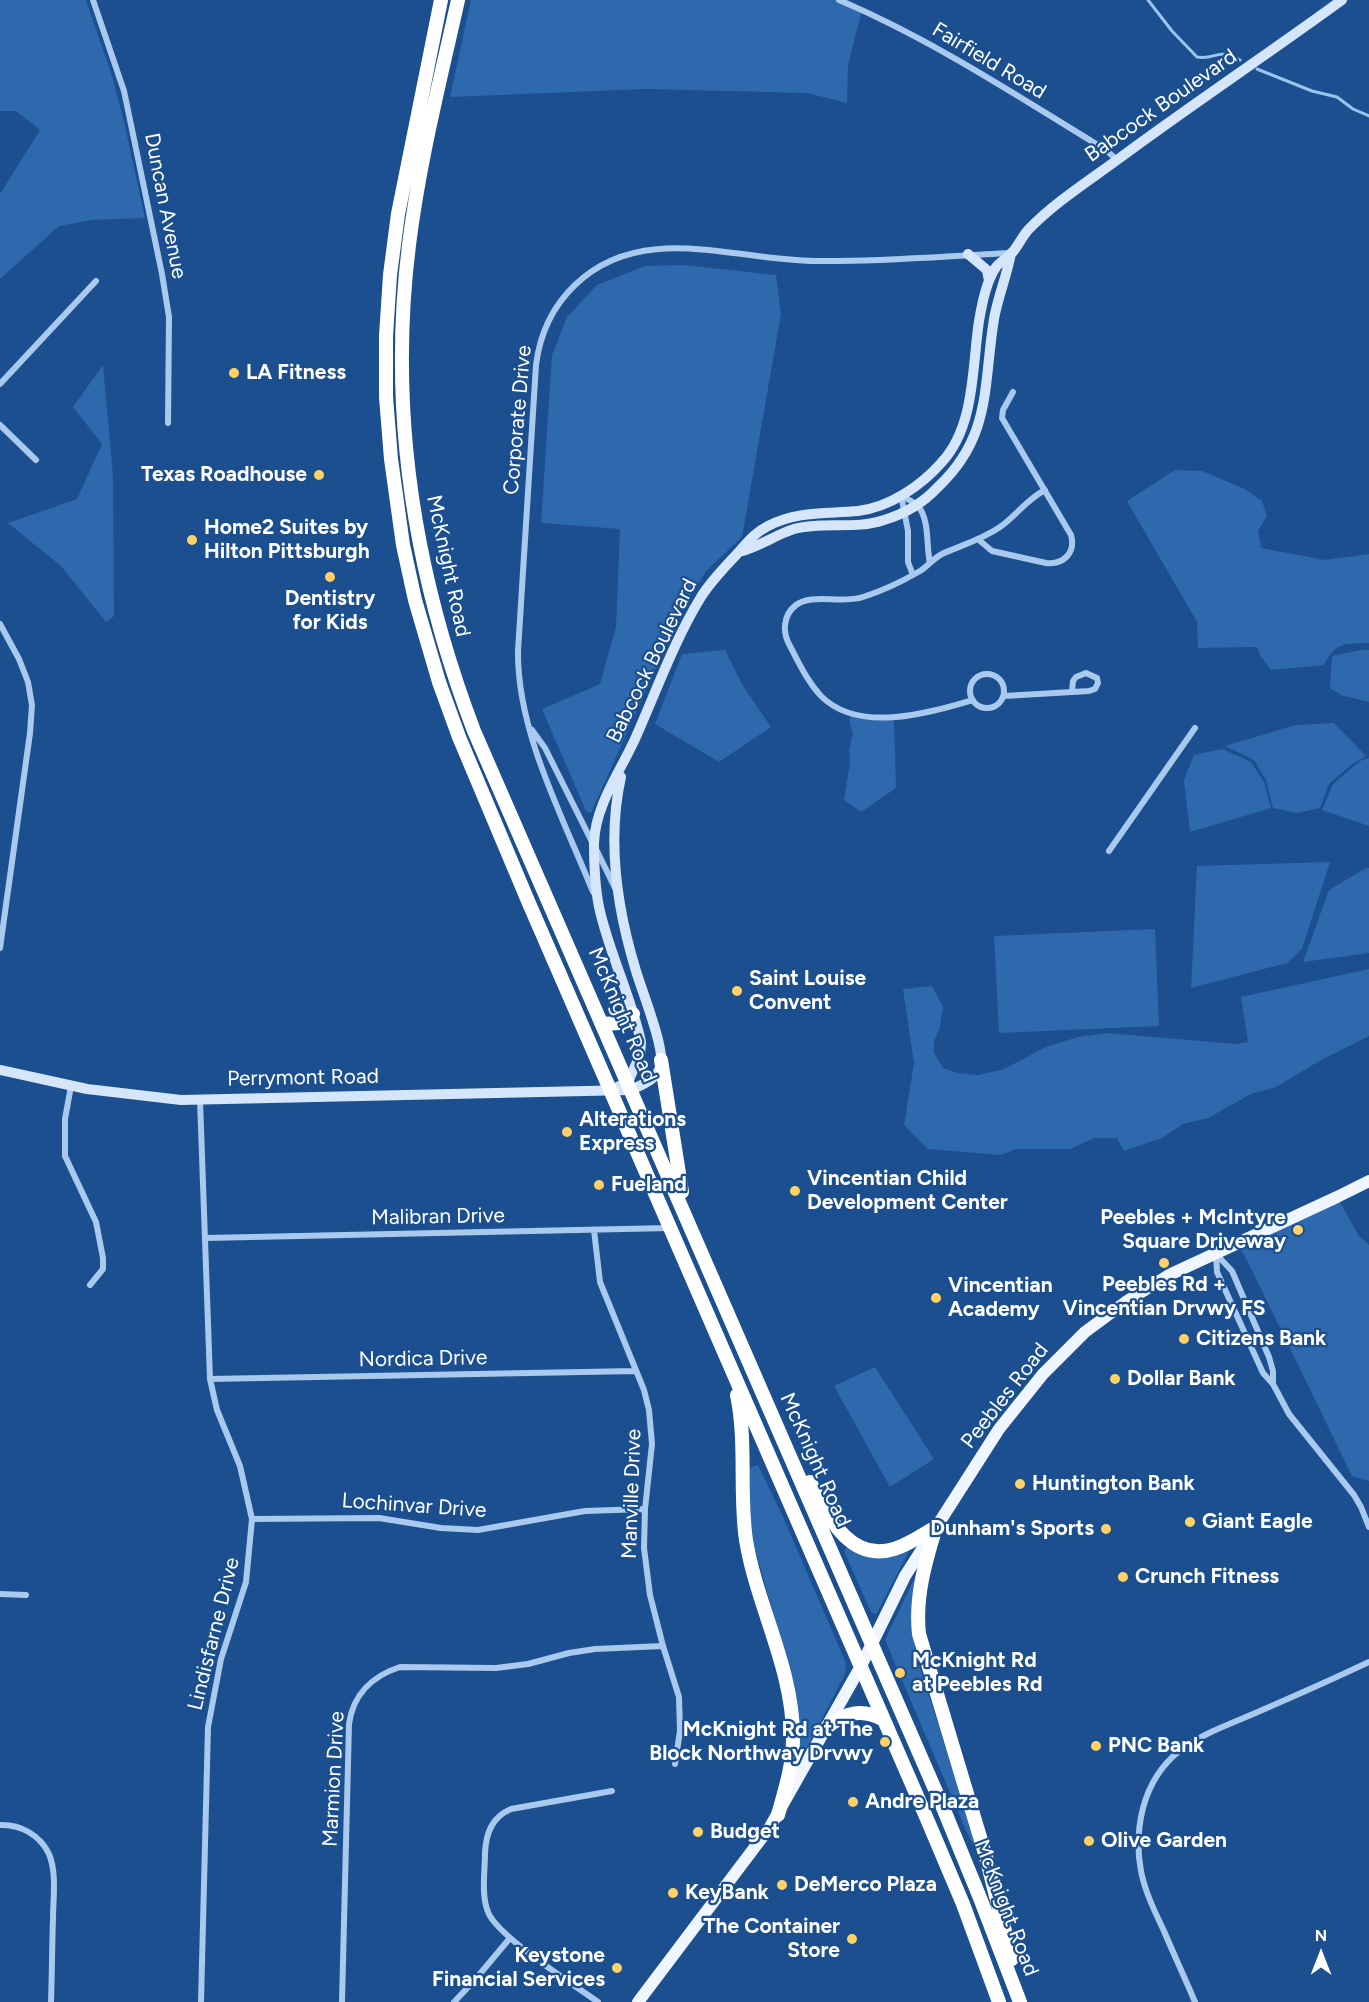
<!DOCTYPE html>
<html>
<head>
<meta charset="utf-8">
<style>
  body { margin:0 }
  #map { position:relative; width:1369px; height:2002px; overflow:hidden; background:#1b4f8f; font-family:Figtree,sans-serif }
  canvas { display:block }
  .north { position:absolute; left:1291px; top:1924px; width:60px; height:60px; -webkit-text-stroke:4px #1b4f8f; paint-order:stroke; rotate:0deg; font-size:16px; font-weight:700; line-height:24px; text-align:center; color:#fff }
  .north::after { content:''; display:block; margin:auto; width:21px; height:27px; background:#fff; clip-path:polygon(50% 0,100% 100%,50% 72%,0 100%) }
</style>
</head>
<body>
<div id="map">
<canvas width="1369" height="2002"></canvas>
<div class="north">N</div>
</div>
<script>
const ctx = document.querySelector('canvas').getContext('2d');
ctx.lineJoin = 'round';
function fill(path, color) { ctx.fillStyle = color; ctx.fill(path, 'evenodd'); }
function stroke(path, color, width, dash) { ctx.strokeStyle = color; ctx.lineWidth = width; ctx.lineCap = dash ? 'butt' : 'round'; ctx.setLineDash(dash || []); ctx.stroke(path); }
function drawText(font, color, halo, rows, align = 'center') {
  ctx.font = font + ' Figtree,sans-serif'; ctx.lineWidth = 4.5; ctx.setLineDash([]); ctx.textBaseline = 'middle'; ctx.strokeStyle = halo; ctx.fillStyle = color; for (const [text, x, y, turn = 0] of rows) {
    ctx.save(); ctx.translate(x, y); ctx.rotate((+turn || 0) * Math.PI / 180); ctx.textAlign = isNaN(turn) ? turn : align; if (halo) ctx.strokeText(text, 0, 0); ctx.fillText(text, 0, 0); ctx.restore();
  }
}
fill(new Path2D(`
  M0,0H86L112,76L124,122L145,218L92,220L59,226L0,279V194L40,130L16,111H0Z
  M471,0H839L862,10L848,65L847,103L807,93L646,89L450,97Z
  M645,266L684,265L776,275L781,314L742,537L706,571L683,607L591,813L586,811L542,709L600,684L616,627L620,529L541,523L552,355L567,317L597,285Z
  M103,365L113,475L114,616L106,622L61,566L8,523L77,499L102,444L73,407Z
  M1175,470L1202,471L1245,489L1262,501L1267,516L1258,531L1261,548L1325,560L1369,554V643C1344,644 1336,641 1324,665L1271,670L1260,655L1257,647L1198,648L1197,622L1127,501Z
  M725,650L743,686L771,727L719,762L655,724L682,654Z
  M1361,650H1369V702L1341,695L1330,688L1332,656Z
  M850,713L894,718L896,788L861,812L844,800L850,763L849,750L853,733L850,724Z
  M1334,723L1366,756L1352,764L1329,784L1320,808L1297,813L1273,808L1266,780L1254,760L1225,746L1296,725Z
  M1222,749L1251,762L1264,782L1271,808L1190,832L1184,780L1194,755Z
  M1369,758V826L1322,810L1333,784L1360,761Z
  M1330,862L1302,949L1287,963L1191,988L1197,866Z
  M1366,868H1369V953L1303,962L1329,890Z
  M1155,929L1159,1026L999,1033L994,936Z
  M1369,969V1036L1321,1060L1276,1087L1251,1094L1208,1118L1183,1124L1162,1138L1124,1151L1117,1138H1095L1070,1149H1016L1001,1155L928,1149L904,1125L914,1063L903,989L932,986L943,1007L940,1027L934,1041V1053L943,1068L958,1073L978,1075L1004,1069L1046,1047L1078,1037L1108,1033L1235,1044L1248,1042L1241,997Z
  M1337,1197L1359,1236L1369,1245V1481L1352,1476L1248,1262L1237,1243Z
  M875,1367L934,1459L890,1487L834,1386Z
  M758,1465L783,1517L846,1663L845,1674L801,1759L799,1756L800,1727L795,1694L754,1544L751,1521L749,1468Z
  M847,1547C867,1558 885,1562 906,1550L909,1551L876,1615L871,1612L844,1551Z
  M916,1575C911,1604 912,1630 917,1659L976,1842L974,1846L968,1835L885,1640Z`), '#2e69ad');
stroke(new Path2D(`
  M1148,0L1172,31L1197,57C1218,60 1215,47 1240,60
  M1257,69L1312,91L1337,97L1353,109L1369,116`), '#9cc4f0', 3);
stroke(new Path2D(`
  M93,0L124,91L162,274L169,317L168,423
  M839,0C933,40 1019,97 1106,150L1117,160
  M0,384L96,281
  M0,425L36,460
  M901,495L908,531V562L913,575
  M902,496C907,499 914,502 918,506C930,520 926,547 930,563
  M979,540L992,551L1046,563C1064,565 1076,552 1071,535L1002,418L1003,410L1013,392
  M0,624L19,659L28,682L32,705L30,733L0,948
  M970 691a17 17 0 1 1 34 0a17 17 0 1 1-34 0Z
  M1004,696L1089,691L1095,689L1098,683L1097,678L1086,673L1076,677L1073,681L1072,692
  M973,700C928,713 859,734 821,696C807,681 799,663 790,646C782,632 783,615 796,605C811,593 842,604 863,597C882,591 903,581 920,571C928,566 934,558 942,554C962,545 981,540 1000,527C1016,516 1027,499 1045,490
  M532,730L545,748L592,842
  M597,851L615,888
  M1109,851L1195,728
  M593,892C563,817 517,732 518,651L536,365C540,333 552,307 575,285C641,221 734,260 815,261C880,262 945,256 1010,253
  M71,1086L65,1119V1156L96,1222L103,1258V1269L90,1285
  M200,1100L210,1379L217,1410L240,1466L252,1519L246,1582L221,1659L208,1727L201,2002
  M594,1230L600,1282L644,1390L649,1410L652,1444L645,1509L644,1548L650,1595L663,1646L679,1697L680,1731L675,1764
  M206,1238L670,1228
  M1216,1254L1217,1272L1263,1373L1273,1384L1289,1414L1354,1495L1361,1507L1369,1527
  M1216,1254L1232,1271L1269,1357L1273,1371V1384
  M210,1379L636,1371
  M252,1519L379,1518L441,1528L478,1530L585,1511L645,1509
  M0,1594L26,1595
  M0,1825C20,1824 40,1835 49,1854C57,1873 53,1899 53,1919C52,1946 52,1974 51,2002
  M342,2002L349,1724C353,1695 372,1676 400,1667L496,1668L528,1664L569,1653L595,1649L663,1646
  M454,2002L474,1981L510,1938
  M598,2002C574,1985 497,1936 488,1912C481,1895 485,1871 485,1853C486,1833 492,1817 511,1809L612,1791
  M1195,2002C1185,1978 1174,1955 1164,1931C1155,1912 1145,1892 1141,1871C1137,1850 1138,1828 1143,1808C1160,1745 1208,1734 1260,1711C1297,1695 1333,1679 1369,1662`), '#a9c9ee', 6);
stroke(new Path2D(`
  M968,254L987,270L989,281
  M739,552C759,547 775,535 794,529C823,521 855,530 884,520C904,514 924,502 938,487C992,436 983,386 994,319C998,296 1007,276 1011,253
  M0,1070L87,1089L181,1100L631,1090C644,1084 658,1079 661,1064C664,1046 642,991 636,971C617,909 607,840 621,777
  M611,1090L628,1082L640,1055L641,1042C631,996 609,953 599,907C595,887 594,864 594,843C595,806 620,772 635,739C656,692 674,641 701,597C711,581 724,568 737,554C747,543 754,533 768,526C797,511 826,514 858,511C890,507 921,486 942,462C975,426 972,368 979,321C982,304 986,282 996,267C1000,262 1007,258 1012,253C1018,246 1022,237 1028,230C1054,203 1087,182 1117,160C1191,105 1268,54 1342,0`), '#d6e6fa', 10);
stroke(new Path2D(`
  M638,2002L770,1827L861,1666L905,1576L999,1429L1043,1374L1085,1332L1127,1301L1169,1275L1337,1197L1369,1181`), '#f0f6ff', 12);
stroke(new Path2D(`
  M441,0L398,214L390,275L386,336V397L391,459L403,545L415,600L439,682L459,737L528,901L924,1812L963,1904L999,2002
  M458,0C440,81 419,163 409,245C388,413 414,574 474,731L944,1810L980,1898L1020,2002
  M603,1024L619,1023L633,1014
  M661,1060L682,1192
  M737,1395C747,1443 739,1492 746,1540C757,1607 794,1670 793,1739C793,1765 785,1790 778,1815
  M810,1482C827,1513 848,1563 894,1549C908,1545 922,1535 936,1527
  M936,1527C925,1563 915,1597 919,1634L986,1857L1012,1959
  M827,1727C846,1712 863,1708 884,1720`), '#fff', 14);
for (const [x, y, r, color] of [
  [234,373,6,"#ffd166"],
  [319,475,6,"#ffd166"],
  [192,540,6,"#ffd166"],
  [330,577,6,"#ffd166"],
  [737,991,6,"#ffd166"],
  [567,1132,6,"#ffd166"],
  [599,1185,6,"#ffd166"],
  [795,1191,6,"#ffd166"],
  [1298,1230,6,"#ffd166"],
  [1164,1263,6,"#ffd166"],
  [936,1298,6,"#ffd166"],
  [1184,1339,6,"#ffd166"],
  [1115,1379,6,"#ffd166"],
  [1020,1484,6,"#ffd166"],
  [1190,1522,6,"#ffd166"],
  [1106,1529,6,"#ffd166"],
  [1123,1577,6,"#ffd166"],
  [900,1673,6,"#ffd166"],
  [885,1742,6,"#ffd166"],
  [1096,1746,6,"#ffd166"],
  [853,1802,6,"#ffd166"],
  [698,1832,6,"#ffd166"],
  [1089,1841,6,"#ffd166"],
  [782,1885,6,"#ffd166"],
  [673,1893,6,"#ffd166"],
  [852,1939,6,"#ffd166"],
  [617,1968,6,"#ffd166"]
]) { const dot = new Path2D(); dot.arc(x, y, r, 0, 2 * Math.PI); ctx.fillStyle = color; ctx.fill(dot); stroke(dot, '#1b4f8f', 2); }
drawText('21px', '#fff', '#1b4f8f', [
  ["Fairfield Road",989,61,31],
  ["Babcock Boulevard",1161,106,-35],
  ["Duncan Avenue",165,206,79],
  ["Corporate Drive",518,420,-85],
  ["McKnight Road",448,566,78],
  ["Babcock Boulevard",652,661,-64],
  ["McKnight Road",622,1015,67],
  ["Perrymont Road",303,1078,-1],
  ["Malibran Drive",438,1217,-1],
  ["Nordica Drive",423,1359,-1],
  ["Peebles Road",1005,1396,-52],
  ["McKnight Road",815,1460,66],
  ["Manville Drive",632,1494,-88],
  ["Lochinvar Drive",414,1506,4],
  ["Lindisfarne Drive",214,1634,-76],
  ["Marmion Drive",334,1779,-87],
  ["McKnight Road",1006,1908,69]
]);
drawText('bold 21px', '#fff', '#1b4f8f', [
  ["LA Fitness",246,373],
  ["Texas Roadhouse",307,475,"right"],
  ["Home2 Suites by",204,528],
  ["Hilton Pittsburgh",204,552],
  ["Dentistry",330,599,"center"],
  ["for Kids",330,623,"center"],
  ["Saint Louise",749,979],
  ["Convent",749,1003],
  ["Alterations",579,1120],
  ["Express",579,1144],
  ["Vincentian Child",807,1179],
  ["Development Center",807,1203],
  ["Fueland",611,1185],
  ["Peebles + McIntyre",1286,1218,"right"],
  ["Square Driveway",1286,1242,"right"],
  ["Peebles Rd +",1164,1285,"center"],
  ["Vincentian Drvwy FS",1164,1309,"center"],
  ["Vincentian",948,1286],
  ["Academy",948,1310],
  ["Citizens Bank",1196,1339],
  ["Dollar Bank",1127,1379],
  ["Huntington Bank",1032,1484],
  ["Giant Eagle",1202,1522],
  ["Dunham's Sports",1094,1529,"right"],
  ["Crunch Fitness",1135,1577],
  ["McKnight Rd",912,1661],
  ["at Peebles Rd",912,1685],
  ["McKnight Rd at The",873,1730,"right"],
  ["Block Northway Drvwy",873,1754,"right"],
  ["PNC Bank",1108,1746],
  ["Andre Plaza",865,1802],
  ["Budget",710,1832],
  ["Olive Garden",1101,1841],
  ["DeMerco Plaza",794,1885],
  ["KeyBank",685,1893],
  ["The Container",840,1927,"right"],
  ["Store",840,1951,"right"],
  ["Keystone",605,1956,"right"],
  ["Financial Services",605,1980,"right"]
], 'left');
</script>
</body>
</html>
